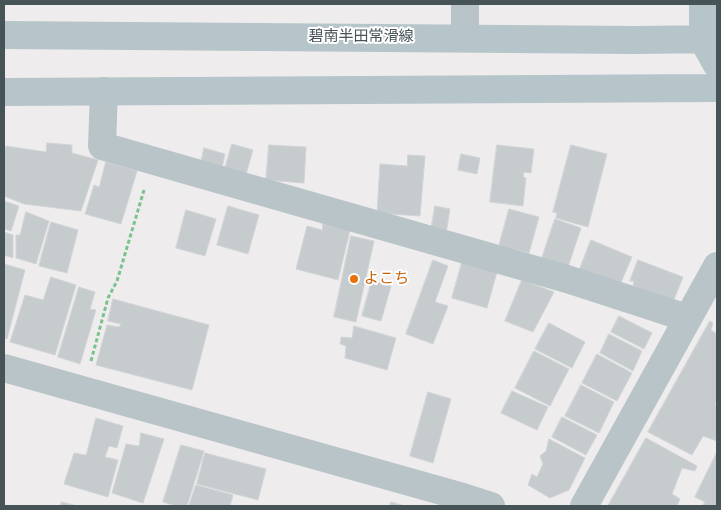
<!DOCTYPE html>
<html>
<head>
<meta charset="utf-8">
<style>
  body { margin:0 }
  #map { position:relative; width:721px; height:510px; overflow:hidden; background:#efeced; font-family:"Titillium Web",sans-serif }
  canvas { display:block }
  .frame { position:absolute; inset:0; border:5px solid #465458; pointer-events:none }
</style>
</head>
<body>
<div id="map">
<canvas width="721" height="510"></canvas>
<div class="frame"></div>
</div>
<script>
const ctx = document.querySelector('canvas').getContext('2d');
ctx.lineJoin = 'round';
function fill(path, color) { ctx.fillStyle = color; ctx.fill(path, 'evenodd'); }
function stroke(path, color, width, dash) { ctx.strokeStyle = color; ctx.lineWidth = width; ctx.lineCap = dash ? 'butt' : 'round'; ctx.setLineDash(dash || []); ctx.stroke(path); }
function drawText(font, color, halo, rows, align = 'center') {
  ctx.font = font + ' "Titillium Web","Noto Sans JP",sans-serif'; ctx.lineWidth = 4; ctx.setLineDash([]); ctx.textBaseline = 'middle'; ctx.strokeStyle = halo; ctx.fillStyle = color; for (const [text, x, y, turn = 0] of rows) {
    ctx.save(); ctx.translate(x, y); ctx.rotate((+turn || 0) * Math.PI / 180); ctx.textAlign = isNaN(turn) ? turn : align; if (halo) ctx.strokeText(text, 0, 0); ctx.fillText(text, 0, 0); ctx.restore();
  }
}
const building = new Path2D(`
  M47,143L72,145V153L98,160L81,211L24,204L4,196V152L6,146L46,152Z
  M232,144L253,150L245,178L224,172Z
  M269,145L306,147L304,183L266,180Z
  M497,145L534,149L531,173L524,172L523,177L526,178L523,206L490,202Z
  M571,145L607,154L588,227L556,218L557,213L553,212Z
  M204,148L225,154L221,173L200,168Z
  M461,154L480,158L477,174L458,170Z
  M408,155L425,156L420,216L377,213L380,164L407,166Z
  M106,162L137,171L121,224L85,214L94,185L99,187Z
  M4,201L19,206L11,231L4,229Z
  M228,206L259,215L248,254L217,245Z
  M435,206L450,209L446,234L431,231Z
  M509,209L539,217L529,253L499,246Z
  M186,210L216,219L205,256L176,248Z
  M26,212L49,221L36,264L16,258V235H20Z
  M555,219L581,228L568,267L542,258Z
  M51,222L78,230L67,273L39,266Z
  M323,224L350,230L338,280L296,269L307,226L322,230Z
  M4,232L13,235V258L4,255Z
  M351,236L374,241L356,322L334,317Z
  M591,240L632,257L619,287L579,271Z
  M433,260L448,266L435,302L448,306L433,344L406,334Z
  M638,260L683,277L673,302L633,286L634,281H630Z
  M462,262L497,272L487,308L452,298Z
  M4,264L25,270L7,339L4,338Z
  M51,277L76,285L55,355L10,342L25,295L43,300Z
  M372,280L391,286L381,321L362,316Z
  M522,280L554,292L533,332L505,321Z
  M79,287L95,292L90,309L96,310L80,364L58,357Z
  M113,299L209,325L192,390L96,365L107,325L119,327L121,324L108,321Z
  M619,316L652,333L644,349L611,332Z
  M710,321L713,323L711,330L717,334V400L715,405L717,406V441L703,436L692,455L648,432Z
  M549,323L585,342L572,368L535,349Z
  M354,326L396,338L387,370L345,358L346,346L340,344L341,337L352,338Z
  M609,334L642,351L633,371L600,353Z
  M534,351L569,369L550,406L515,388Z
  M597,354L632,373L617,401L582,383Z
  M581,385L614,402L599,433L565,416Z
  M512,391L548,407L537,430L501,413Z
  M428,392L451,399L433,463L410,456Z
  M562,417L597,435L586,455L552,437Z
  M96,418L123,426L117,448L109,446L105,457L118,460L108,497L64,484L74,453L86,455Z
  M141,433L164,439L143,503L112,493L126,444L139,446Z
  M646,438L697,466L695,471L682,468L672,494L680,499L677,506H608Z
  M549,439L585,458L569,490L550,498L528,485L532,474L537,477L543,464L540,456L546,451Z
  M181,445L204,451L187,506H176L163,502Z
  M717,452V506H702L705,502L695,497Z
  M205,453L266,469L258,500L197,484Z
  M196,485L233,495L230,506H189Z
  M62,502L77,506H60Z
  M391,502L405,506H390Z`);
fill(building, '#c6cbce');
stroke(building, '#d1d4d7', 1);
stroke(new Path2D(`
  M91,361L108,298L117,281L144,190`), '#79c48c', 3, [4, 2.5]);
stroke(new Path2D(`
  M465,4V38
  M104,91L102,146L567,279L687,318
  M4,368L463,497L491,506
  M584,506L717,266`), '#b9c4c8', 28);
stroke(new Path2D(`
  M703,4V40L717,65
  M4,35L635,40L717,39
  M4,92L717,88`), '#b6c5ca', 28);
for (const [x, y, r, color] of [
  [354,279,5,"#e8710a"]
]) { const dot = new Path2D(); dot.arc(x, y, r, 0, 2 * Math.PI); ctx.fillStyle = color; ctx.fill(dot); stroke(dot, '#fff', 2); }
drawText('15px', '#465458', '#fff', [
  ["碧南半田常滑線",361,37]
]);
drawText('15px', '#c56008', '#fff', [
  ["よこち",364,279]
], 'left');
</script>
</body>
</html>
